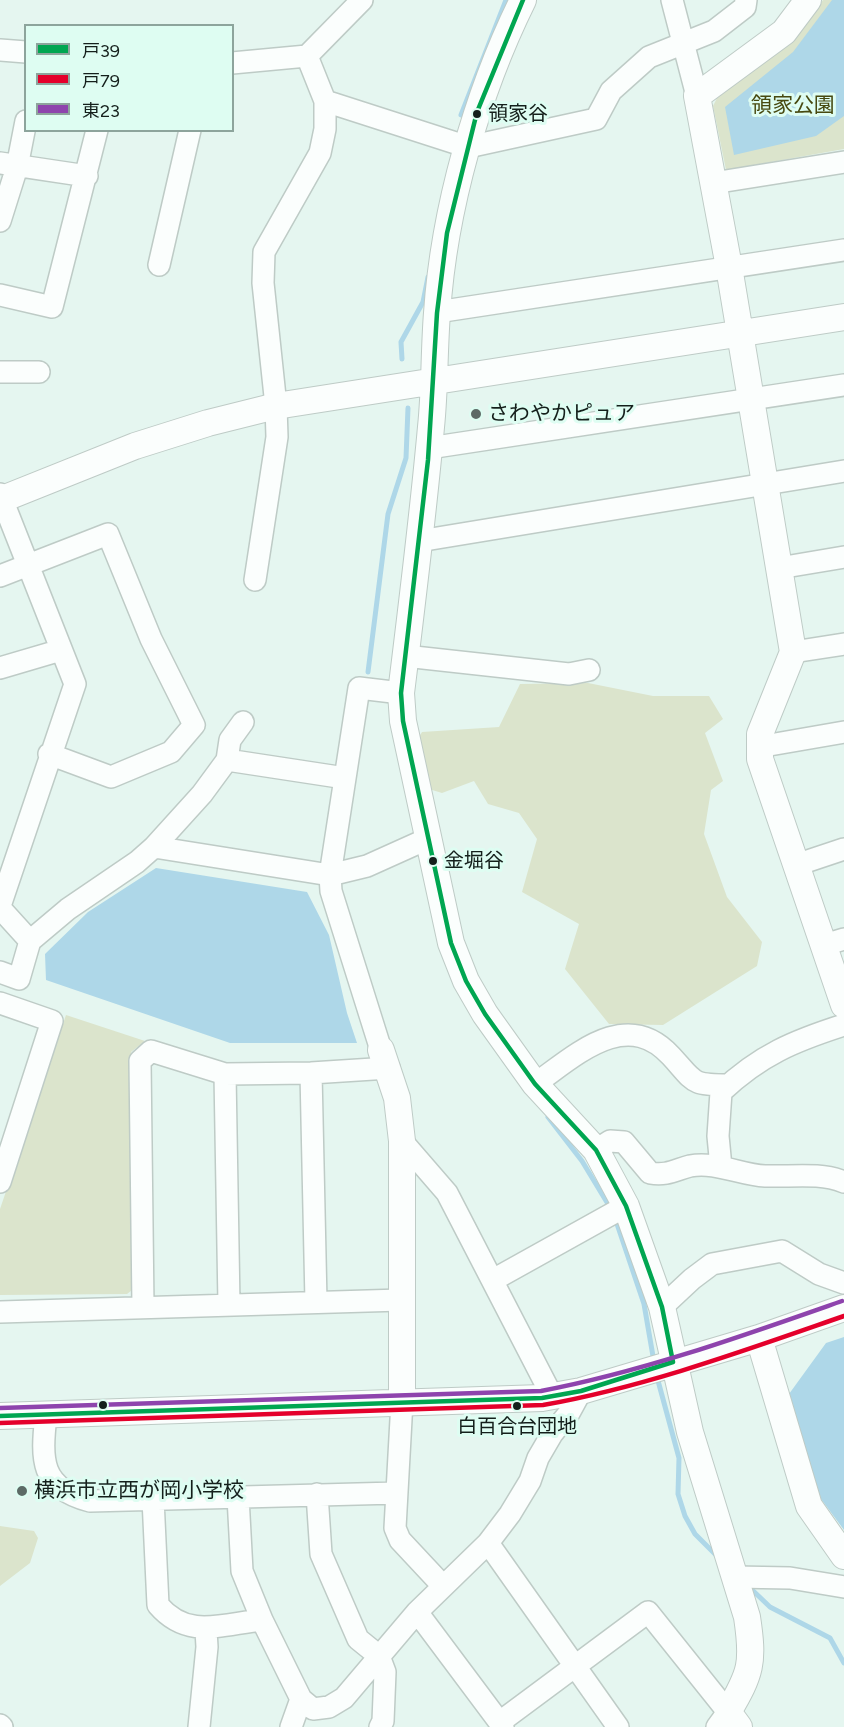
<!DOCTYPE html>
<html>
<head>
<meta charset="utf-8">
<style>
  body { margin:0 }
  #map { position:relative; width:844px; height:1727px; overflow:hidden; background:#e5f6f0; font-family:Figtree,"Noto Sans JP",sans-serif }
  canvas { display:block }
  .legend { position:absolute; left:24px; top:24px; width:210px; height:108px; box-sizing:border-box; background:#defdf2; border:2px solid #8da49c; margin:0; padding:8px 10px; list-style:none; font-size:18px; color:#141f1b }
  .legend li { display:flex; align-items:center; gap:12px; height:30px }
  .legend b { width:30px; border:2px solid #8da49c }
</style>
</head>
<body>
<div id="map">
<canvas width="844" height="1727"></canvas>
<ul class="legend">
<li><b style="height:8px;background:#00a651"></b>戸39</li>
<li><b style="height:8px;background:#e4002b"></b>戸79</li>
<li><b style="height:8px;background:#8e44ad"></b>東23</li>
</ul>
</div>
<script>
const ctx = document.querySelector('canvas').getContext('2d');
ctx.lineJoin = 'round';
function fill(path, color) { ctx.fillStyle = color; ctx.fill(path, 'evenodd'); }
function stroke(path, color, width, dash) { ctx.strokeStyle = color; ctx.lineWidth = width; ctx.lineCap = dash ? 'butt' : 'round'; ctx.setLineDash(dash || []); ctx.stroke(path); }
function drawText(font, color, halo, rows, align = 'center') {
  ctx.font = font + ' Figtree,"Noto Sans JP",sans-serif'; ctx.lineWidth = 6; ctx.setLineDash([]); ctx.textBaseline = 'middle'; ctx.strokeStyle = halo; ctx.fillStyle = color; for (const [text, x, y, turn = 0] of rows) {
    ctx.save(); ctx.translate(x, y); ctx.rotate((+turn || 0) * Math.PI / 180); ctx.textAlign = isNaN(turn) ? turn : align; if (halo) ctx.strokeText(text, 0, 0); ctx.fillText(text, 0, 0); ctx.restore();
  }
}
fill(new Path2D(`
  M823,0H844V149L726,170L713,106L717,98L792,42Z
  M588,683L653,696H709L723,719L705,733L723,781L711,790L704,834L727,897L762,942L757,966L663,1025L609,1024L565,969L579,924L522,892L537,839L519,813L488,804L474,781L442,793L429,789L417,740L422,732L499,727L520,684Z
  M66,1015L145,1041L131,1052L136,1287L127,1294L0,1295V1209Z
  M0,1526L34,1531L38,1538L30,1563L0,1586Z`), '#dbe4cc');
fill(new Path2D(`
  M832,0H844V116L816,136L734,155L725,107L793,52Z
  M156,868L307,892L329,935L347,1013L357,1043H230L46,980L45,954L88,912Z
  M844,1337V1530L821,1499L789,1394L826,1343Z`), '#aed7e8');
stroke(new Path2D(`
  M461,115L506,0
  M402,359L401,342L423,302L428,277
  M368,672L388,514L406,458L408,408
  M548,1117L582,1161L611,1209
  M615,1218L644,1304L654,1362
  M657,1377L679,1458L678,1494L685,1516L695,1534L719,1558
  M747,1585L770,1607L830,1638L844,1663`), '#aed7e8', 5);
const minor = new Path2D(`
  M672,0L697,96
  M0,50L26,52
  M232,63L307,56L362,0
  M325,101L468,147L596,119L611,91L649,57L714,31L745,7L746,0
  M0,163L87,176
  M713,183L844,162
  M0,221L17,167L26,121
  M159,265L190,130
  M0,295L52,307L97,130
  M437,312L844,250
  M0,372H39
  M429,448L844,385
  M0,494L75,684L0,906
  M419,541L844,471
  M779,568L844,557
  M0,576L108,534L151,639L194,725L171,752L111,777L49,754
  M255,580L277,437L276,406L263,283L264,252L320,153L325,129V101L307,56
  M793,652L844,644
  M405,656L569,674L589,670
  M0,668L61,650
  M758,747L844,732
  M227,760L345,778
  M154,847L330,875L367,866L427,839
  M796,865L844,849
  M0,908L30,941
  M824,945L844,939
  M0,972L19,979L30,941L68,909L137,862L154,847L202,794L227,760L230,740L243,722
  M0,1003L52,1021L0,1182
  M381,1050L331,891L330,875L359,688L401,693
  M311,1073L316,1302
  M225,1074L229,1305
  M535,1084C576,1055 626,1007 671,1056C695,1082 690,1085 728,1085
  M402,1141L447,1193L552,1396
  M596,1150L610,1141L624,1142L650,1173C667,1176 675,1170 690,1166C715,1161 741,1175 765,1176C791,1177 820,1172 844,1182
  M721,1167L718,1136L721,1092C760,1055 794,1041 844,1025
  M493,1280L626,1206
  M143,1307L140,1061L151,1051L225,1074L311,1073L389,1068
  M662,1307L692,1279L712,1264L782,1251L819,1274L844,1283
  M0,1312L401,1300
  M402,1401L395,1528L400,1540L443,1586
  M46,1415C41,1460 40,1488 90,1501L396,1493
  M317,1494L321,1554L358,1639L379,1656L385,1672L383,1721L380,1727
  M238,1497L242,1571L262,1620L301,1699L313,1709L329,1707L344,1698L417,1612L488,1543L510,1514L530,1481L538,1458L552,1434L569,1413L581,1391
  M153,1499L158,1605C188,1640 222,1624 262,1620
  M488,1543L618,1727
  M735,1577L790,1578L844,1587
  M417,1612L503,1727
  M500,1722L648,1612L728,1712L717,1727
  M0,1725L2,1727
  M199,1727L207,1647L206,1630
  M291,1727L301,1699`);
const tertiary = new Path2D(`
  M523,0C477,93 444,209 437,313C434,351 435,389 431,427C423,516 412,604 401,693L403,721L451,943L466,981L485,1014L535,1084L596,1150L626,1206L662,1307L690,1432L747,1617C754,1663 751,1673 728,1712L739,1727
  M808,0L784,32L697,96L729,267L793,652L760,734V759L844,1005
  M0,500L135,446L208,423L276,406L844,317
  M381,1050L397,1098L402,1141V1401
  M759,1338L809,1506L844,1556
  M0,1416L542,1398L581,1391L759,1338L844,1308`);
stroke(minor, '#becbc6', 24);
stroke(tertiary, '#becbc6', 28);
stroke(minor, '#fbfefd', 21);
stroke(tertiary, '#fbfefd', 26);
stroke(new Path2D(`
  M523,0L477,112L447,233L437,313L428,460L401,693L403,721L451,943L466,981L485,1014L535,1084L596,1150L626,1206L662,1307L673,1362
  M0,1416L542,1398L581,1391L673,1362`), '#00a651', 4.5);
stroke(new Path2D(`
  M0,1423L543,1405C645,1387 746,1350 844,1316`), '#e4002b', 4.5);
stroke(new Path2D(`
  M0,1408L541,1391C642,1372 745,1335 842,1301`), '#8e44ad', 4.5);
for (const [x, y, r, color] of [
  [477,114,5,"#141f1b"],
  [476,414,6,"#5d6a66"],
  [433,861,5,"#141f1b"],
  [103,1405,5,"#141f1b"],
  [517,1406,5,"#141f1b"],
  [22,1491,6,"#5d6a66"]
]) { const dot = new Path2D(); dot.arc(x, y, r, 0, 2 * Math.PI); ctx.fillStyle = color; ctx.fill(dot); stroke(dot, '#defdf2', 2); }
drawText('20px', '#141f1b', '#defdf2', [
  ["領家谷",488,114],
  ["金堀谷",444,861],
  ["白百合台団地",517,1427,"center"]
], 'left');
drawText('21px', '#474910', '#defdf2', [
  ["領家公園",793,106]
]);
drawText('21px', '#141f1b', '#defdf2', [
  ["さわやかピュア",488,414],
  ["横浜市立西が岡小学校",34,1491]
], 'left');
</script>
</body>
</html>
